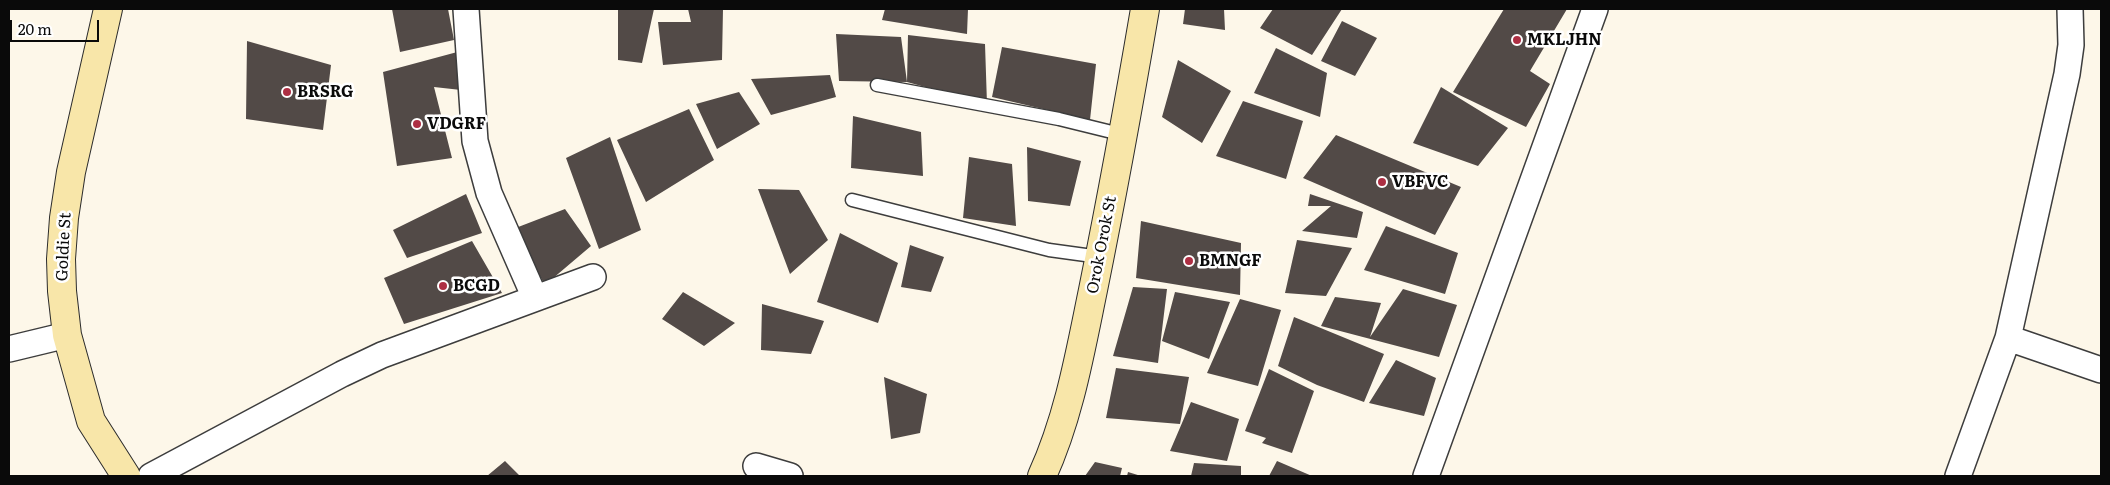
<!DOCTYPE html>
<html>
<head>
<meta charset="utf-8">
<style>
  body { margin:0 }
  #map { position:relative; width:2110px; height:485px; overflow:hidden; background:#fdf7e9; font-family:Literata,serif }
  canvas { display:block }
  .frame { position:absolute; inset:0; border:10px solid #0a0a0a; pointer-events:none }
  .scale { position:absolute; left:10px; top:20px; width:89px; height:22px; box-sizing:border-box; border:2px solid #0a0a0a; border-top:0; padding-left:6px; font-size:15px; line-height:18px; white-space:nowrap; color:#0a0a0a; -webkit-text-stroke:4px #fff; paint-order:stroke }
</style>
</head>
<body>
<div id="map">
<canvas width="2110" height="485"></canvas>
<div class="frame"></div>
<div class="scale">20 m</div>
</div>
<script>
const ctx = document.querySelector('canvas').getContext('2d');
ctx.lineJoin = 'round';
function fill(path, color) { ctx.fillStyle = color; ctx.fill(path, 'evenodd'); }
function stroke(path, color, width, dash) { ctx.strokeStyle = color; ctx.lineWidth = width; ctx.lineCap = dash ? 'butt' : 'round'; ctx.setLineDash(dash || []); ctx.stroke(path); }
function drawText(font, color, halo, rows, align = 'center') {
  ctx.font = font + ' Literata,serif'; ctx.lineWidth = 5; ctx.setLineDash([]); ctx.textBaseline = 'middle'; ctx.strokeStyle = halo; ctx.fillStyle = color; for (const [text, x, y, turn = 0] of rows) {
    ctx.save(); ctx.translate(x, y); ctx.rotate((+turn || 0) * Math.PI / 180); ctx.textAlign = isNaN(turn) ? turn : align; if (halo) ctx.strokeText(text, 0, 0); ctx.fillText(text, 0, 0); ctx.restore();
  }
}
fill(new Path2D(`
  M392,9H448L454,40L400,52Z
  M618,9H654L642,63L618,60Z
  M688,9H723L722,60L663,65L658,22H691Z
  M885,9H968L967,34L882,20Z
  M1185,9H1224L1225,30L1183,24Z
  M1273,9H1342L1312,55L1260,28Z
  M1504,9H1567L1530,71L1550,84L1526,127L1453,92Z
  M1342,21L1377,38L1355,76L1321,61Z
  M836,34L901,37L907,82L839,81Z
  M908,35L985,44L987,104L907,82Z
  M247,41L331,65L323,130L246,119Z
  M1002,47L1096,64L1090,120L992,97Z
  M1276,48L1327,73L1320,117L1254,93Z
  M461,51V90L434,87L452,158L397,166L383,72Z
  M1178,60L1231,91L1202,143L1162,117Z
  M830,75L836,97L771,115L751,79Z
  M1441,87L1508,128L1478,166L1413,143Z
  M739,92L760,124L717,149L696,104Z
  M1243,101L1303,121L1286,179L1216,156Z
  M689,109L714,160L646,202L617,140Z
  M853,116L921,132L923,176L851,168Z
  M1336,135L1461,187L1435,235L1303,178Z
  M610,137L641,230L599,249L566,158Z
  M1027,147L1081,161L1070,206L1028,201Z
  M969,157L1012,164L1016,226L963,218Z
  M758,189L799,190L828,240L790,274Z
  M466,194L482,233L407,258L393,230Z
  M1310,194L1363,212L1357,238L1302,231L1331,206H1308Z
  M565,209L591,246L545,285L513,229Z
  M1141,221L1241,243L1240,295L1136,278Z
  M1386,226L1458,253L1445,294L1364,270Z
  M840,233L898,263L878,323L817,302Z
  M1297,240L1352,248L1326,296L1285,293Z
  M472,241L502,293L404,324L384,278Z
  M910,245L944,257L931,292L901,287Z
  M1133,287L1167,289L1158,363L1113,356Z
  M1403,289L1457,305L1439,357L1321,326L1335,297L1381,303L1370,337Z
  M683,292L735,323L704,346L662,319Z
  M1175,292L1230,302L1209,359L1162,341Z
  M1240,299L1281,310L1258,386L1207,373Z
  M762,304L824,321L811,354L761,350Z
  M1294,317L1384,354L1364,402L1317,385L1278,366Z
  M1396,360L1436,378L1424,416L1369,403Z
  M1116,368L1189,377L1180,424L1106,418Z
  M1269,369L1314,391L1292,453L1262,443L1266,438L1245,431Z
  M884,377L927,394L920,433L891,439Z
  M1191,402L1239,419L1227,461L1170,451Z
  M505,461L520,476H487Z
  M1277,461L1312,476H1269Z
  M1095,462L1122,468L1120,476H1085Z
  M1194,463L1241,466V476H1191Z
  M1128,472L1141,476H1127Z`), '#524a47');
const lane = new Path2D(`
  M877,85L1059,119L1124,135
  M852,200L1049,250L1100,257`);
const street = new Path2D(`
  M466,9L475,141L489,193L535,298
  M2008,338L2101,370
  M9,349L67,335
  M756,466L790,476
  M151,476L342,374L382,355L593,277
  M1426,476L1595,9
  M1958,476L2008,338L2067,74L2071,45L2070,9`);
const secondary = new Path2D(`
  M108,9L71,172L64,218L61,259L62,291L67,335L91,421L126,476
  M1042,476C1069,417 1080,353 1093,290C1112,196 1129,103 1145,9`);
stroke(lane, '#3d3d3d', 15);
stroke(street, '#3d3d3d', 28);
stroke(secondary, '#2c2c2c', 30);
stroke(lane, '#fff', 12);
stroke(street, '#fff', 25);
stroke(secondary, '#f8e6a9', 28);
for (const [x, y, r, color] of [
  [1517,40,5,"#ad2f43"],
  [287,92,5,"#ad2f43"],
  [417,124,5,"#ad2f43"],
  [1382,182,5,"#ad2f43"],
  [1189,261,5,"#ad2f43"],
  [443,286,5,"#ad2f43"]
]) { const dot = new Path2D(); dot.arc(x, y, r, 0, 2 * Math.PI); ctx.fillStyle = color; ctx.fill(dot); stroke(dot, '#fff', 2); }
drawText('bold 16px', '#0a0a0a', '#fff', [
  ["MKLJHN",1527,40],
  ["BRSRG",297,92],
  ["VDGRF",427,124],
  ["VBFVC",1392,182],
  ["BMNGF",1199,261],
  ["BCGD",453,286]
], 'left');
drawText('16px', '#0a0a0a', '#fff', [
  ["Orok Orok St",1102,245,-79],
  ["Goldie St",64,247,-87]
]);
</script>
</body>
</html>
